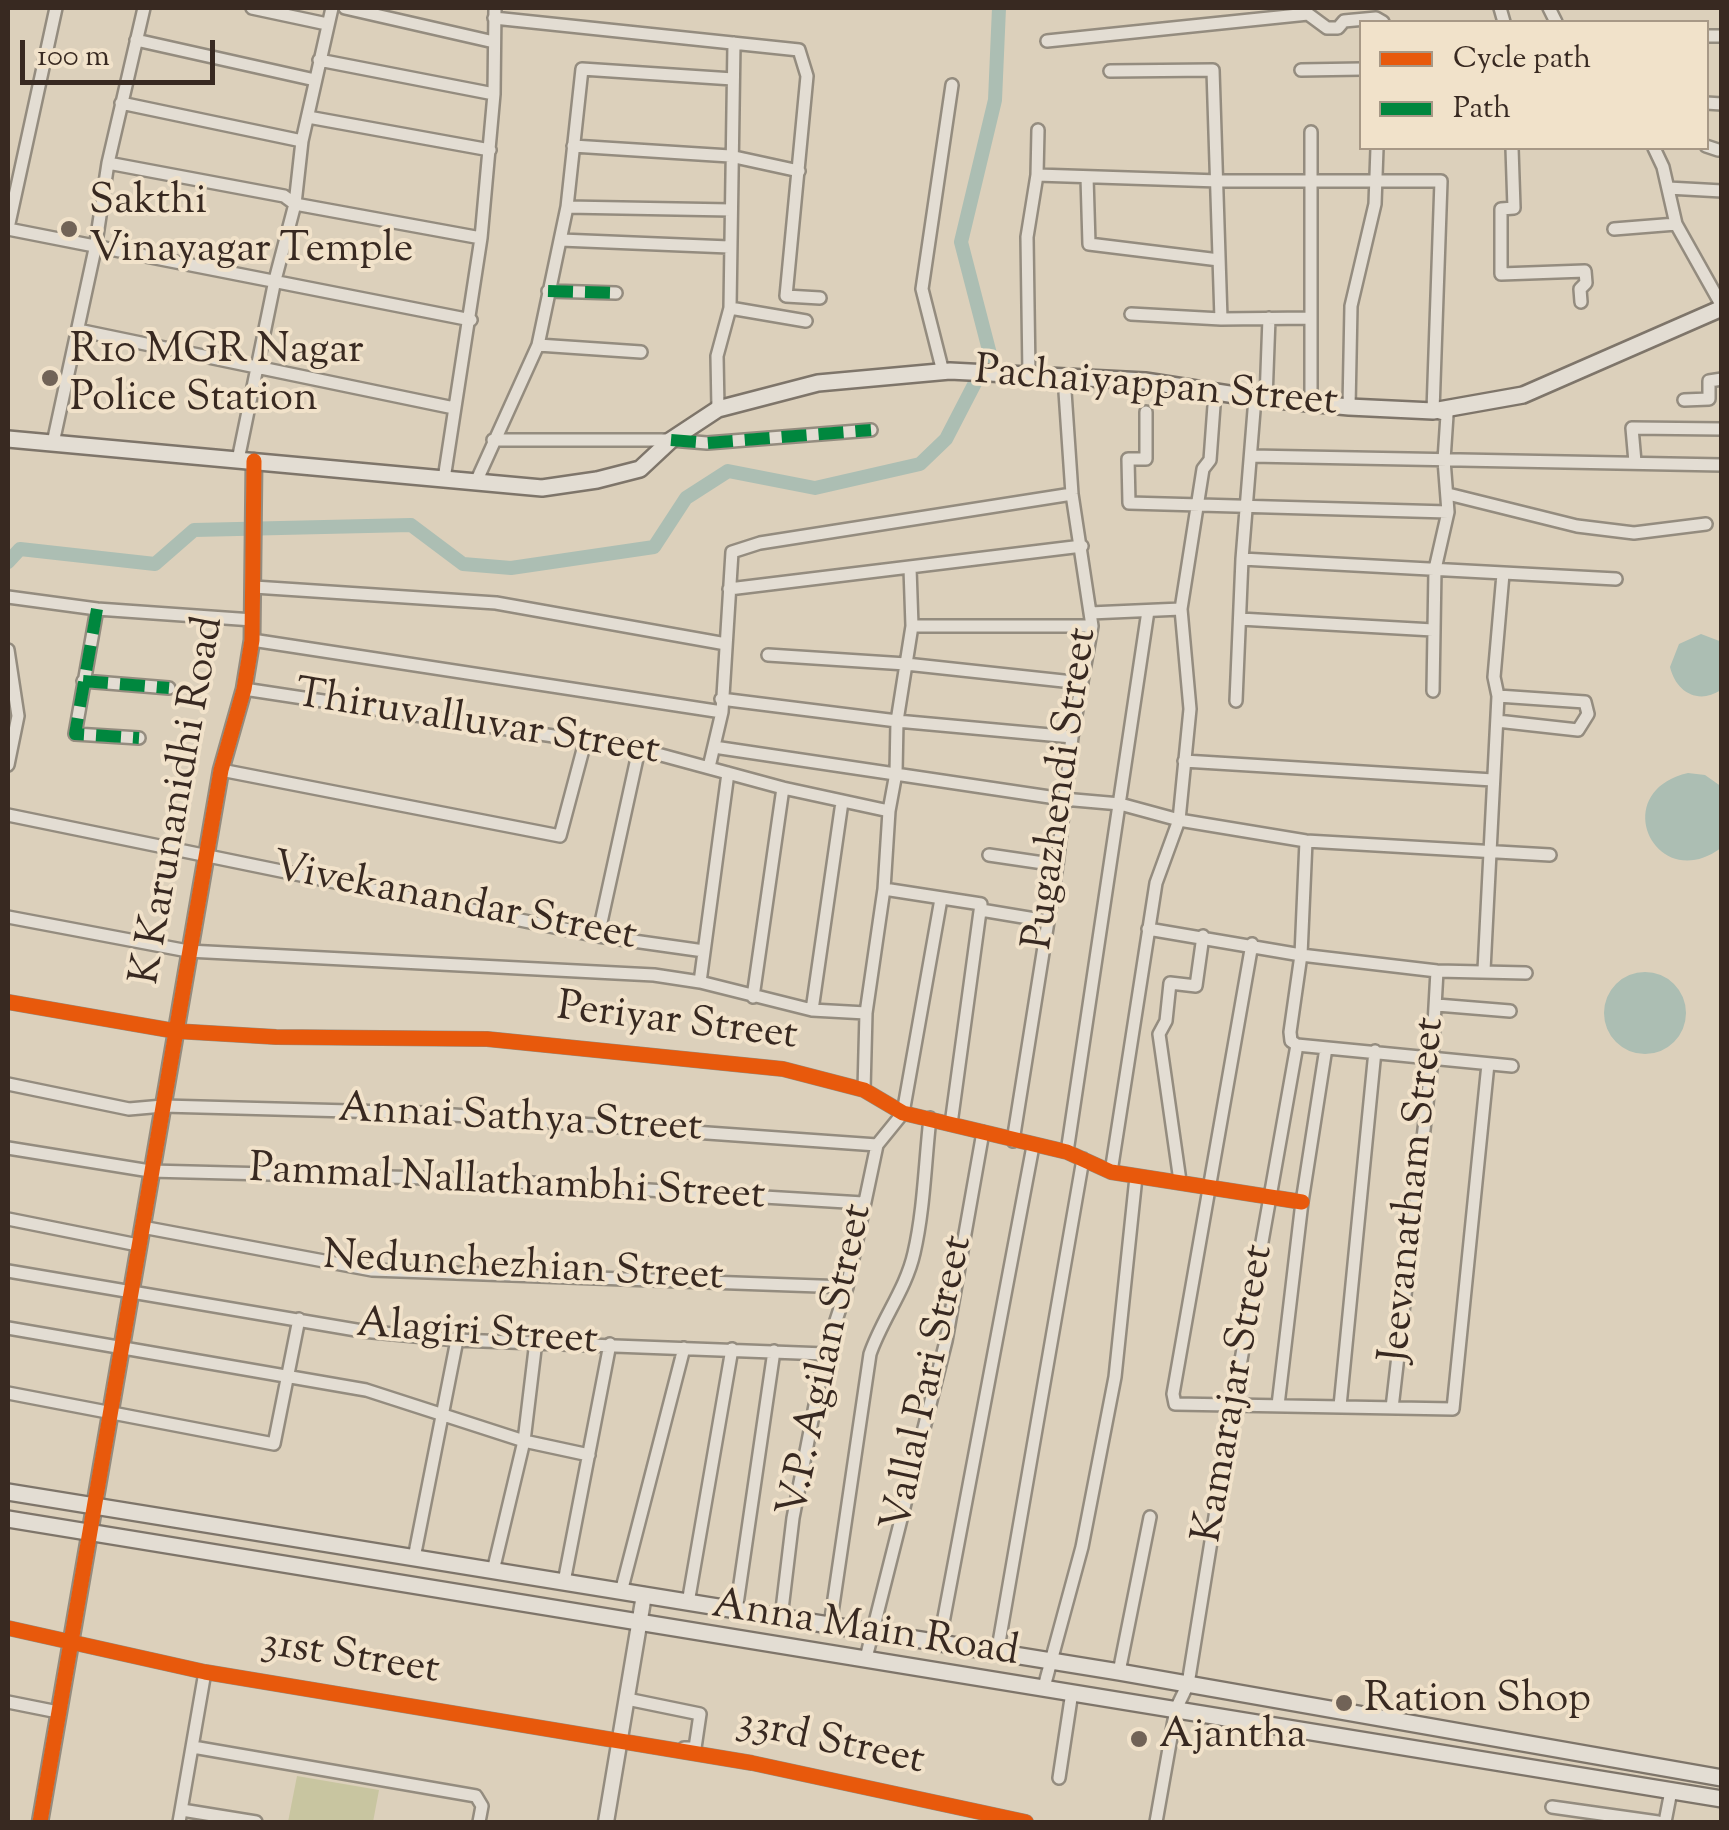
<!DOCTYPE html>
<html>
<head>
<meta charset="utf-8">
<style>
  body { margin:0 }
  #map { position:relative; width:1729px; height:1830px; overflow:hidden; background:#dcd0bb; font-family:"Sorts Mill Goudy",serif }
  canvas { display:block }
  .frame { position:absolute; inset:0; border:10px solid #382921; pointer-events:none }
  .legend { position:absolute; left:1359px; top:20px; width:350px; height:130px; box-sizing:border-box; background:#f1e2ca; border:2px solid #a79886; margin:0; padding:12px 18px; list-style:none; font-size:30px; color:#382921 }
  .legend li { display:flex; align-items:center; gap:20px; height:50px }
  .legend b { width:50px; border:2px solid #a79886 }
  .scale { position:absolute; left:20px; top:40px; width:195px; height:45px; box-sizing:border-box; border:5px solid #382921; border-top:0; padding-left:12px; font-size:30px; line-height:35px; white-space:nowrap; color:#382921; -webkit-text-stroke:8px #f1e2ca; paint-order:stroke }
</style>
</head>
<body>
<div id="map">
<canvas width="1729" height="1830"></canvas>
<div class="frame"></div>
<ul class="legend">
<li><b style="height:12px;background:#e8590c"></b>Cycle path</li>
<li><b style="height:12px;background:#00873e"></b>Path</li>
</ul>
<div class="scale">100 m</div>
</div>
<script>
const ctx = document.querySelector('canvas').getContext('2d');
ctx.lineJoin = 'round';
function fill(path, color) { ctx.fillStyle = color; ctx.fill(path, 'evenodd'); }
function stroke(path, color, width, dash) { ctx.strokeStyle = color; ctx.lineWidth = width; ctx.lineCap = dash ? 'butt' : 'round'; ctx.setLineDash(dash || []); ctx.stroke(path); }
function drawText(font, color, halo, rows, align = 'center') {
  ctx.font = font + ' "Sorts Mill Goudy",serif'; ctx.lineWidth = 8; ctx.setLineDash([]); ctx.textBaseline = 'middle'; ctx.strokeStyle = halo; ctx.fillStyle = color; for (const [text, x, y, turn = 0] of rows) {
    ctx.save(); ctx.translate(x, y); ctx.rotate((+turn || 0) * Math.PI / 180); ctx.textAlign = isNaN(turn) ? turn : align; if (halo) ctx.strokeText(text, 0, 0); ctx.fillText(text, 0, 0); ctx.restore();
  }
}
fill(new Path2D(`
  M297,1776L379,1790L373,1822H288Z`), '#c8c5a0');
fill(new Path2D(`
  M1701,634L1722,642L1721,690C1698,705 1676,692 1670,667L1679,644Z
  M1688,773L1705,775L1722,787L1721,848C1656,896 1606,792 1688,773Z
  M1604 1013a41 41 0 1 1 82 0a41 41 0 1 1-82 0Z`), '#acbeb3');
stroke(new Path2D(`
  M8,562L20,549L155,564L194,530L411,525L463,564L511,568L654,547L686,498L728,471L815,488L920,464L946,439L990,354L961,242L995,100L999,8`), '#acbeb3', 14);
const minor = new Path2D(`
  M252,8L327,24
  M345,8L494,42
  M1500,8L1504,22
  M1549,8L1556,22
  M494,18L799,50L807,76L786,296L820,298
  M1706,36H1722
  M136,40L315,80
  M1047,41L1308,14L1327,28H1338L1344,21L1376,18L1383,22
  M319,60L494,94
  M1301,70L1362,69
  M1110,71L1213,70L1221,319
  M121,103L302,141
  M1706,103L1722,104
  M308,117L490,150
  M1311,132V402
  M573,146L730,156L799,171
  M1706,146L1718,150
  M1512,148L1514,208L1501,209V274L1585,271L1586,283L1580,289L1581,302
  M1654,148L1663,167L1676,224L1722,306
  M108,163L284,196L295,204L481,238
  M1037,175L1219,181H1441L1433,411L1447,415L1444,460L1448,512L1435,569L1433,691
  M1087,177L1089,244L1219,260
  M1668,188L1722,191
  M567,207L731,210
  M8,228L56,8
  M8,229L471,320
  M1614,229L1676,224
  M561,240L729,247
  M548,291L616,293
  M730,308L806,321
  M1131,314L1221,319L1310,318
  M78,330L454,408
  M538,345L641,352
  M943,372L922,289L952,85
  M1029,375L1027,237L1037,175L1038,130
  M1266,399L1269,318
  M1684,400L1709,399V381L1722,379
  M1349,407L1351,306L1375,204L1377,148
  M718,409L717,356L730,308L734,43
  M1146,412V459H1128L1129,503L1448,512
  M493,440H671L707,443L871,430
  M53,443L95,249L108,163L144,8
  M1251,456L1722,465
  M238,460L275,280L295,204L302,141L332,8
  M1635,462L1632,428L1722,429
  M444,479L481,238L494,94L495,8
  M476,482L538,345L567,207L582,69L733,79
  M1448,494L1577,526L1634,533L1706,524
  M1242,559L1616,579
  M254,587L496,603L726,644
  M729,589L1082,546
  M8,597L97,609L253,620
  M97,609L75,734L139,738
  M1090,613L1181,609
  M1240,619L1433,630
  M912,626H1092
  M252,640L722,712
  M8,650L18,716L8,765
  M768,655L906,664L1082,683
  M83,681L169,688
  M244,689L639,749L783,788L889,811
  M721,699L897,721L1072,737
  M1236,701L1242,559L1255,398
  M1497,721L1578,730L1588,714L1585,702L1498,696
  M714,747L1063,799L1120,804L1179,820L1306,841L1550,855
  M1184,761L1493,780
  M709,767L722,712L732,552L760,543L1072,494
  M221,770L560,836L585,742
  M8,815L598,936L704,951
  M989,855L1057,865
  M884,889L981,904L951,1124
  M981,910L1047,921
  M8,917L188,951L654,975L700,982L812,1010L866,1013
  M1148,929L1301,955L1437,971L1526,973
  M598,936L639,749
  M1252,944L1173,1394L1175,1404L1453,1409L1488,1064
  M1484,970L1498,696L1494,677L1503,574
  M700,982L728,773
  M753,997L783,788
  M8,1002L175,1031L276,1037L487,1039L783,1069L864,1090L903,1113L1067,1152L1111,1172L1302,1202
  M1437,1005L1510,1011
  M812,1010L842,802
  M1297,1045L1512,1066
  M1297,1045L1291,1041L1290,1032L1301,955L1306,841
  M8,1084L129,1109L163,1106L425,1113L877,1145
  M864,1090L866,1013L884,889L889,811L896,773L897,721L912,626L910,568
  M1013,1141L1057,865L1072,737L1092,626L1072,494L1064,377
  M8,1148L150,1171L467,1179L863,1203
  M1067,1152L1148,611
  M1111,1172L1156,883L1179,820L1190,709L1181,609L1203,469L1210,460L1215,392
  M1180,1181L1159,1034L1166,1021L1170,983L1196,986L1203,936
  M8,1219L138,1245
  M142,1227L372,1270L847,1287
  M8,1271L362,1331L457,1340L825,1354
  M8,1328L366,1390L524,1441L589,1455
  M8,1393L274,1444L299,1319
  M1278,1405L1302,1202L1326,1048
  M1340,1406L1375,1051
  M1392,1408L1432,1060L1437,971
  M414,1558L457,1340
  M493,1571L524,1441L536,1341
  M564,1582L610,1344
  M621,1592L684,1348
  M688,1603L732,1349
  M736,1611L774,1351
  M781,1618L793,1518L825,1354L847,1287L877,1145L903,1113L941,899
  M830,1626L870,1354C882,1319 906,1289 914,1253C924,1210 925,1162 930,1118
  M8,1628L205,1672L752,1763L1026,1822
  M939,1644L1033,1146
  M997,1654L1083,1159
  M866,1658L946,1341L983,1132
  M1119,1672L1150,1517
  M1044,1687L1082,1547L1115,1377L1136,1177
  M627,1699L700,1714L695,1748H684
  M8,1702L58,1712
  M193,1747L476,1796L482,1806L479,1822
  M1059,1778L1072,1692
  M1552,1807L1658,1822
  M182,1810L256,1822
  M179,1822L205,1672
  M1156,1822L1176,1709L1188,1684L1233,1405L1297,1045
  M1665,1822L1671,1791`);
const tertiary = new Path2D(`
  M40,1822L221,770L244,689L252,640L254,461
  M606,1822L644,1595`);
const secondary = new Path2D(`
  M8,439L542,488L597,480L640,469L671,440L718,409L818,383L950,371L1145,381L1255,398L1349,407L1433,411L1523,395L1722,308
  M8,1492L1119,1672L1722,1778
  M8,1519L1722,1799`);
stroke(minor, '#948c7f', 16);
stroke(tertiary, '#948c7f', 19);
stroke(secondary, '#7e756a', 20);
stroke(minor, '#e3ddd3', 11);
stroke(tertiary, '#e3ddd3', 14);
stroke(secondary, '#e3ddd3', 15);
stroke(new Path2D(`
  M548,291L616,293
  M671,440L707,443L871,430
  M97,609L75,734L139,738
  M83,681L169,688`), '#00873e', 12, [25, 12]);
stroke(new Path2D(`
  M8,1002L175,1031L276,1037L487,1039L783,1069L864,1090L903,1113L1067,1152L1111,1172L1302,1202
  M8,1628L205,1672L752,1763L1026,1822
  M40,1822L221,770L244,689L252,640L254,461`), '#e8590c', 15);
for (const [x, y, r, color] of [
  [69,229,10,"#716357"],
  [50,378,10,"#716357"],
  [1344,1703,10,"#716357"],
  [1139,1739,10,"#716357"]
]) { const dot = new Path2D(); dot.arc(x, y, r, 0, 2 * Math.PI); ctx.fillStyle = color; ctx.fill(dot); stroke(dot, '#f1e2ca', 4); }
drawText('42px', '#382921', '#f1e2ca', [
  ["Sakthi",89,205],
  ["Vinayagar Temple",89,253],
  ["R10 MGR Nagar",70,354],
  ["Police Station",70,402],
  ["Ration Shop",1364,1703],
  ["Ajantha",1159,1739]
], 'left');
drawText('42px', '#382921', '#f1e2ca', [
  ["Pachaiyappan Street",1156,390,5],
  ["Thiruvalluvar Street",477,726,9],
  ["Pugazhendi Street",1064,789,-82],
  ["K Karunanidhi Road",181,801,-80],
  ["Vivekanandar Street",454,905,11],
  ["Periyar Street",677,1025,7],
  ["Annai Sathya Street",520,1122,3],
  ["Pammal Nallathambhi Street",507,1186,3],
  ["Jeevanatham Street",1416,1190,-84],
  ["Nedunchezhian Street",523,1270,3],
  ["Alagiri Street",477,1336,4],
  ["V.P. Agilan Street",829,1361,-78],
  ["Vallal Pari Street",931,1384,-78],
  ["Kamarajar Street",1237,1394,-80],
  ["Anna Main Road",865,1632,9],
  ["31st Street",350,1660,9],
  ["33rd Street",830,1745,12]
]);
</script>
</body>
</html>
